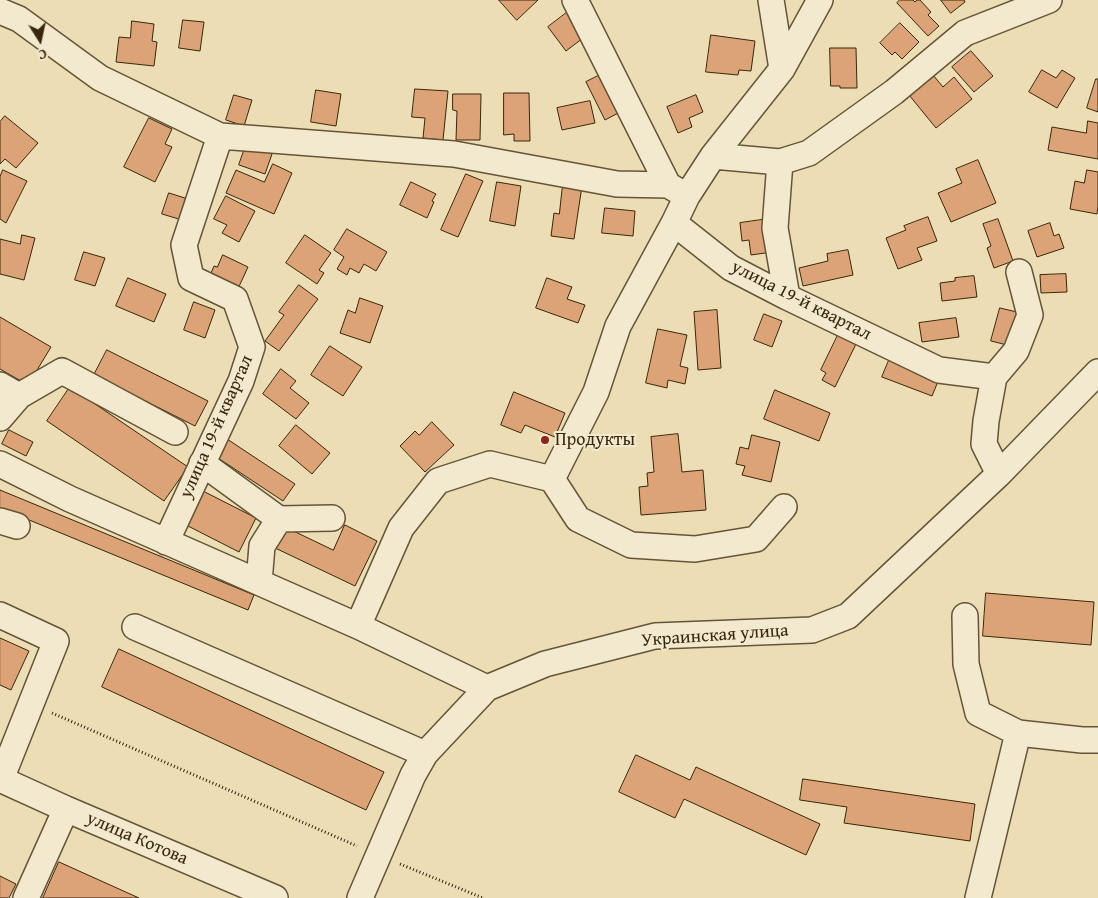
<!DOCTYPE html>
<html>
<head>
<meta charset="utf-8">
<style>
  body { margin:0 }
  #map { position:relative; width:1098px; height:898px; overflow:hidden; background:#edddb4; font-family:"Gentium Book Plus",serif }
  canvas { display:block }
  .north { position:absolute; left:15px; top:15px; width:50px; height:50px; -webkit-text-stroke:4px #f3e9ce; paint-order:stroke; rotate:170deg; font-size:14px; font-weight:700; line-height:20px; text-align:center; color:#392610 }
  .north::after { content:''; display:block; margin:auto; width:18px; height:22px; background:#392610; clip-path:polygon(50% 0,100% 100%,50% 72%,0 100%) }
</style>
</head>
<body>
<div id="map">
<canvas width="1098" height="898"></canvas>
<div class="north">С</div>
</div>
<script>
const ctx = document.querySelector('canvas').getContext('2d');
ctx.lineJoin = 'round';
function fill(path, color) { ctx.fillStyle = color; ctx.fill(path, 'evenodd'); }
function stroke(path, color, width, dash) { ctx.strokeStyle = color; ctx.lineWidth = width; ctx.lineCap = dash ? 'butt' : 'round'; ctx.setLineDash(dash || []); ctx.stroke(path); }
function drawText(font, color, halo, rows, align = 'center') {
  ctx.font = font + ' "Gentium Book Plus",serif'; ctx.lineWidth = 4; ctx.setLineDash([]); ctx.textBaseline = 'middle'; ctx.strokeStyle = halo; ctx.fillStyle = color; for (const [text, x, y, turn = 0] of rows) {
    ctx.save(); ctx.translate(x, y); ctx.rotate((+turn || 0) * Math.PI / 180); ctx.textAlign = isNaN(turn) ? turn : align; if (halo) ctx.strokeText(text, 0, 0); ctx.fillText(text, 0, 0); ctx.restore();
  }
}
const building = new Path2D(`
  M499,0H538L517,20Z
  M900,0H913L915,2L917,0H920L931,12L928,15L939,26L928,36L897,3Z
  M941,0H964L965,2L951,13Z
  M569,11L587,35L566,51L548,27Z
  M183,20L204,22L200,51L179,48Z
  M132,21L154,24L152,41L157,42L154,66L116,62L119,37L130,38Z
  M900,23L919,42L902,59L895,52L892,55L880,43Z
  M711,35L755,41L751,71L739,70L738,75L706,72Z
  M830,48H856L857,88H840V86H831Z
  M971,51L993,76L974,92L952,67Z
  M1042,70L1056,78L1062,70L1075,78L1057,108L1029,92Z
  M602,74L622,111L605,120L586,82Z
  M933,75L943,87L954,77L972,99L936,128L909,95Z
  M1096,79H1098V112L1087,108Z
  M415,89L448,91L443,140L423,138L425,118L412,117Z
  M316,90L341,94L336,126L311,122Z
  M504,93H529L530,141H514V134L504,135Z
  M453,94H481L480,140H456L457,111L453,110Z
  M234,95L252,100L244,126L226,120Z
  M696,95L703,112L689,118L692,127L678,133L667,107Z
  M590,101L595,123L562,130L557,108Z
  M5,116L38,143L16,168L5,159L0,164V122Z
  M149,118L172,129L165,144L172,147L155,182L124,167Z
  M1088,121L1098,123V159L1048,150L1052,127L1086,133Z
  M246,145L272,154L265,174L239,165Z
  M978,160L996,203L951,222L938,193L962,183L956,169Z
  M273,164L292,173L274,214L226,193L236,170L264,182Z
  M3,170L27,181L6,223L0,219V177Z
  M1087,170L1098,172V207L1097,214L1070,209L1075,181L1084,183Z
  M466,174L483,181L458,237L441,230Z
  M411,182L436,194L432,201L434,202L427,218L400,205Z
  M497,182L521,186L515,226L490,221Z
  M563,184L582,186L574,239L551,236L554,213L559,214Z
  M169,193L188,199L182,220L162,214Z
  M226,196L255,211L239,242L222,233L227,225L214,219Z
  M605,208L635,211L633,236L602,233Z
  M928,217L937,241L917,248L922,260L898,269L886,238L906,230L904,226Z
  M768,219L772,252L751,255L749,240L742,241L740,223Z
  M998,219L1013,261L994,268L987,248L991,246L983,224Z
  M1050,223L1054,236L1059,234L1064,248L1037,257L1028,231Z
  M347,229L387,252L376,271L364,264L359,273L350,268L347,275L337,269L344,257L334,250Z
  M22,235L35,238L24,280L0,274V239L20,244Z
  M305,235L331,253L319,270L324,273L317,284L286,263Z
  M848,250L853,275L803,286L799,268L828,261L827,254Z
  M84,252L105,258L95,286L75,280Z
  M223,255L248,267L236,293L208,280L214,266L217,267Z
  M1066,274L1067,292L1041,293L1040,275Z
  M974,276L977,297L942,301L940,283L955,281V278Z
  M128,278L166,294L154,322L116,306Z
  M547,278L572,287L567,299L585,305L578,323L536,308Z
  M299,285L318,299L279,351L265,341L284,315L279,312Z
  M360,298L383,306L370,343L340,333L348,310L355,313Z
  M194,302L215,310L205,338L184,330Z
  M1000,308L1017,312L1007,345L991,341Z
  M717,310L721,368L698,370L694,312Z
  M764,314L782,321L772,347L754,340Z
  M0,317L51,347L28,385L0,369Z
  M956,318L959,337L922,342L919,323Z
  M658,329L687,335L680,366L688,368L685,384L668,380L667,388L646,383Z
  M838,335L856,344L835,387L822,380L826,373L821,370Z
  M330,346L362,367L343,396L311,375Z
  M107,350L208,401L195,426L94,375Z
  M890,358L939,379L932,396L882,377Z
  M281,369L296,381L290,388L309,403L296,419L263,394Z
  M70,387L188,467L164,501L47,421Z
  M775,390L830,413L819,441L764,419Z
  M514,392L565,413L555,437L525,425L521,433L501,425Z
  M432,422L454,445L425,472L400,446L415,431L419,435Z
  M296,425L330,453L312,474L279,446Z
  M9,430L33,442L26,456L2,444Z
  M678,434L682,472L703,470L706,510L641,515L639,487L648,486L647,473L654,472L651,437Z
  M752,435L780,442L771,482L742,475L745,466L736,464L740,447L748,449Z
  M227,439L295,484L283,501L215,456Z
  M0,490L254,595L248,610L0,508Z
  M203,491L256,518L239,552L186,525Z
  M345,525L377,541L355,586L273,547L283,526L333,550Z
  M986,593L1094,602L1091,645L983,636Z
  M0,638L29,651L11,690L0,685Z
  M119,649L384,772L366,810L102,687Z
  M636,755L690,780L696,767L820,824L806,855L684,799L675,818L619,792Z
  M803,779L975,804L970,841L844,823L847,807L800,800Z
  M59,862L139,898H43Z
  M0,876L16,884L9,898H0Z`);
fill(building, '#dba376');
stroke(building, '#392610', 1);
const minor = new Path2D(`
  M575,0L668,185L680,192
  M771,0L782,69
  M0,11L19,19L100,78L220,136L454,154L617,184L668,185
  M713,156L780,162L809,153L894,92L965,33L1049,0
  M780,162L775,228L787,297
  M674,223L731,268L787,297L939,370L994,377
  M0,385L19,396L62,371L175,432
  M0,418L19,396
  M202,463L279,519L332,518
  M0,464L70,499L358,626L487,688
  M999,474L984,444L986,421L994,377L1016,351L1030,315L1019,272
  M552,479L578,519L631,545L695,549L756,539L784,507
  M0,521L17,526
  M166,542L241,381L252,347L235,299L191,278L184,245L220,136
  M259,582L262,546L279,519
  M0,615L56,641L1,779
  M965,616L966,664L978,713L1018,733
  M358,626L401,528L438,481L490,464L552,479L596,392L618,326L674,223L687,196L713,156L782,69L820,0
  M135,627L425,754
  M0,779L66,809L275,898
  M26,898L66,809
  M360,898L413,775L425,754L487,688L545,664L655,636L812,630L848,616L999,474L1098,372
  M978,898L1018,733L1082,740H1098`);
stroke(minor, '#665439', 28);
stroke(new Path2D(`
  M52,713L357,846
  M400,864L483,898`), '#392610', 3, [1, 2.5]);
stroke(minor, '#f3e9ce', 25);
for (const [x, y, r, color] of [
  [545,440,5,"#8f2418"]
]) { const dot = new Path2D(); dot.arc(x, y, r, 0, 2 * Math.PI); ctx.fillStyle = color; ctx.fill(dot); stroke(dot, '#f3e9ce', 2); }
drawText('18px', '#392610', '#f3e9ce', [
  ["улица 19-й квартал",801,301,27],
  ["улица 19-й квартал",217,427,-66],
  ["Украинская улица",715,636,-4],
  ["улица Котова",137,839,23]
]);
drawText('18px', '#392610', '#f3e9ce', [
  ["Продукты",555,440]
], 'left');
</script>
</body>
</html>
